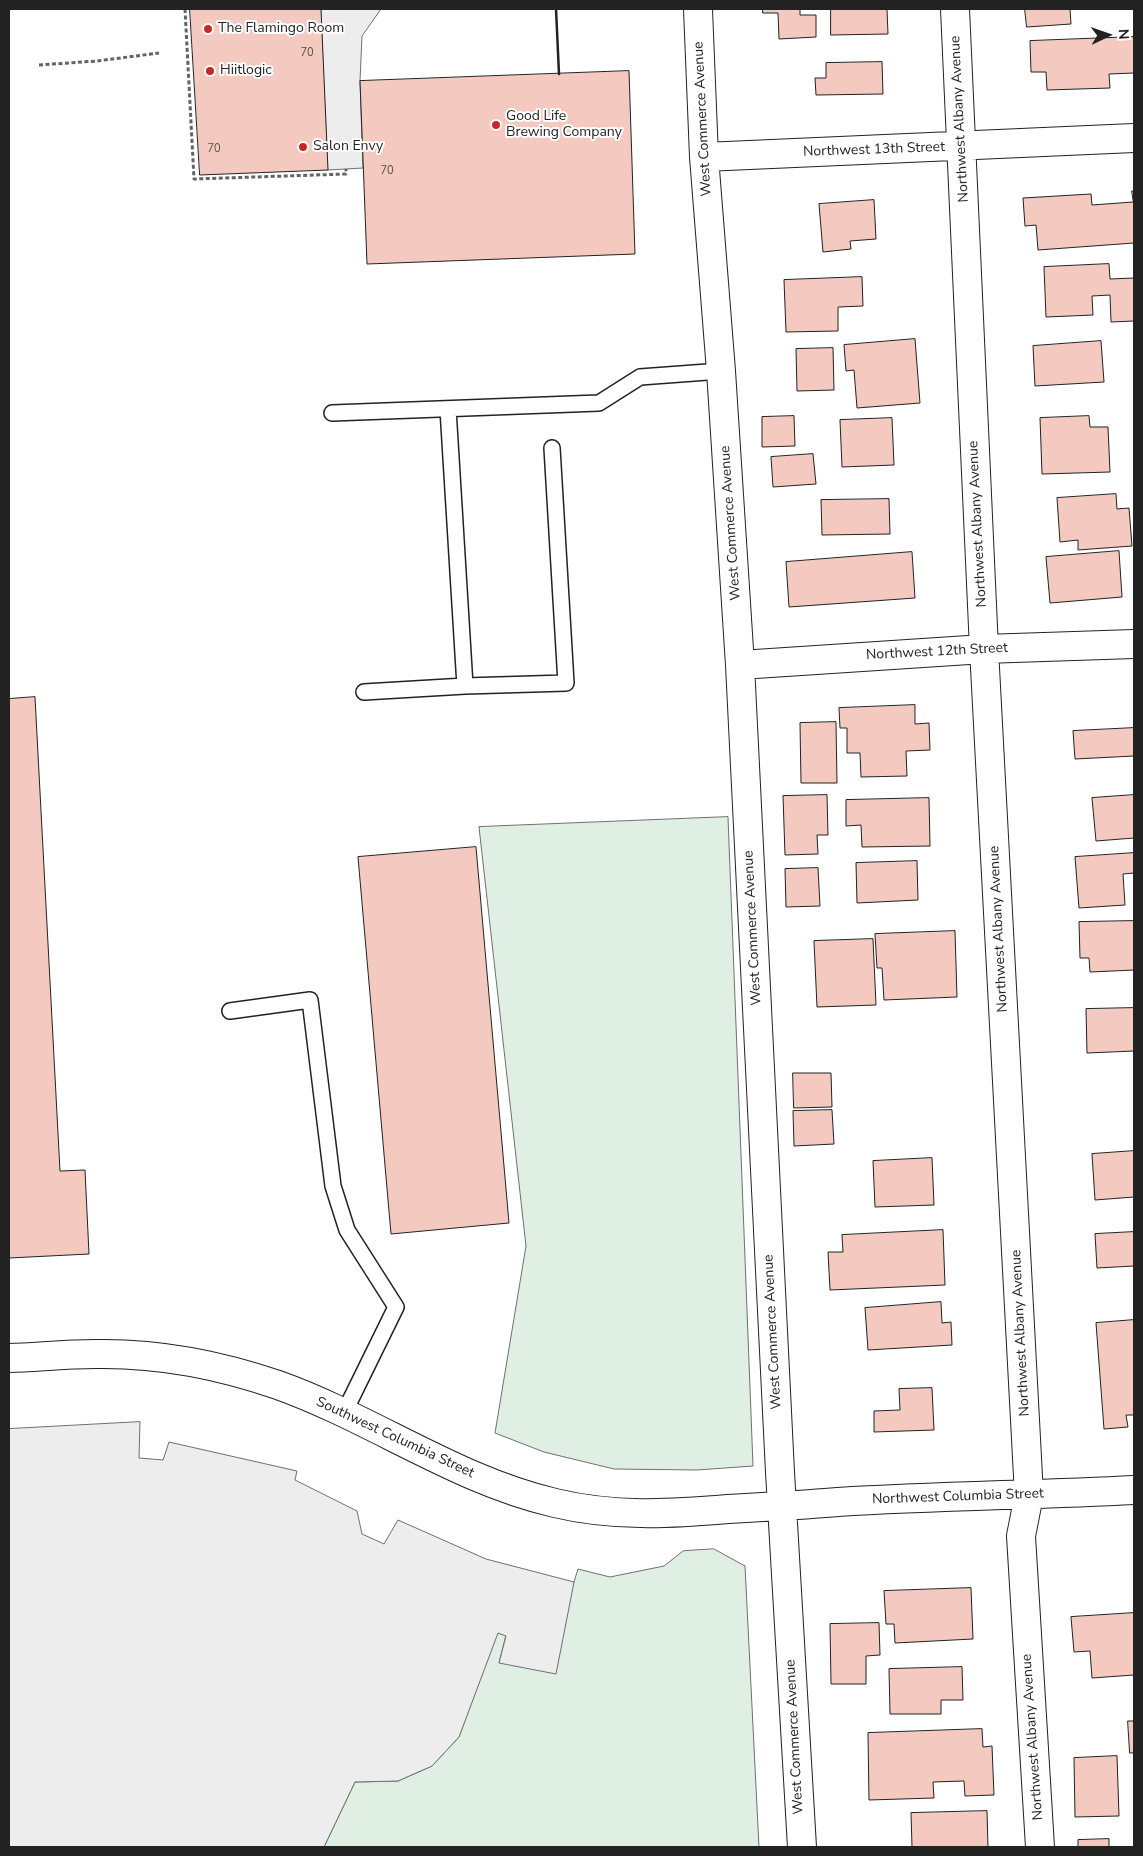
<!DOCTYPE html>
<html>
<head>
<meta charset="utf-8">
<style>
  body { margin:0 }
  #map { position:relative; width:1143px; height:1856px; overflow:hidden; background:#fff; font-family:"Nunito Sans",sans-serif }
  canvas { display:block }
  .frame { position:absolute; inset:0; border:10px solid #222; pointer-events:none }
  .north { position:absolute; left:1083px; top:10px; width:50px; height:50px; -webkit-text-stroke:4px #fff; paint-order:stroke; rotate:87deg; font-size:14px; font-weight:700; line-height:20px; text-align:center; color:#222 }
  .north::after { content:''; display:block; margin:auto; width:18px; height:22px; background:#222; clip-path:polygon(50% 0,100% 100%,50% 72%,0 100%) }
</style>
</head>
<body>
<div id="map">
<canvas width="1143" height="1856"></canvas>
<div class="frame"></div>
<div class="north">N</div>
</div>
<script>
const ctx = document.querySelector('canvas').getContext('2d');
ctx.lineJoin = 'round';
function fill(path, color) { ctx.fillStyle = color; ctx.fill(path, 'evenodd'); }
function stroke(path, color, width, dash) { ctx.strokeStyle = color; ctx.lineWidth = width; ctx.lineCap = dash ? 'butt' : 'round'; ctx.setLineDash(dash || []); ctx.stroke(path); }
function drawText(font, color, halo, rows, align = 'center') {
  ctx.font = font + ' "Nunito Sans",sans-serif'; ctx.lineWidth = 4; ctx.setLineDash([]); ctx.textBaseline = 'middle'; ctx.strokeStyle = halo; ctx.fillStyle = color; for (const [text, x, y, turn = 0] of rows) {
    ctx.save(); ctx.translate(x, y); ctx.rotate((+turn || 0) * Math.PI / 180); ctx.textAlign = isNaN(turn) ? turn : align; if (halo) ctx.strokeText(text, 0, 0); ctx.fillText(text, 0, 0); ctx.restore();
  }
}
const green = new Path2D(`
  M728,817L753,1466L697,1470L614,1469L544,1452L495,1433L526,1246L479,827Z
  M714,1549L745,1566L759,1847H324L355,1782L398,1781L432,1766L459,1737L497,1633L506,1635L499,1663L574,1582L578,1569L610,1577L664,1566L683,1551Z`);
fill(green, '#e0efe3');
stroke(green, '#6f6f6f', 1);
const parking = new Path2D(`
  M321,9H381L362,36L360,81L363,168L328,170Z
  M140,1422L139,1458L163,1460L169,1442L297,1471L295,1480L357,1511L362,1534L384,1544L398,1520L486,1559L574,1582L556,1674L499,1663L506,1636L498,1633L459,1737L432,1766L398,1781L355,1782L324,1847H9V1429Z`);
fill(parking, '#ededed');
stroke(parking, '#6f6f6f', 1);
const building = new Path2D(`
  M190,9H321L328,170L200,175Z
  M763,9H800V15H816V37L779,39L778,13H763Z
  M831,9H887L888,34L831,35Z
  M1025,9H1070L1071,24L1027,27Z
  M1134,37V73L1109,74L1110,88L1047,90L1046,72H1031L1030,41Z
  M882,62L883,94L816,95L815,78H826V63Z
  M629,71L635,254L367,264L360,81Z
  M1132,191H1134V243L1038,250L1036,225L1025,226L1023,198L1091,194L1092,205L1133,202Z
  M874,200L876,239L850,241L851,249L823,252L819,204Z
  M1109,264L1110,279L1134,278V321L1111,322L1110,295L1092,296L1093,315L1046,317L1044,267Z
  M862,277L863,306L838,307V331L786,332L784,280Z
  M915,339L920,403L857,408L854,370L846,371L844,345Z
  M1101,341L1104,382L1035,386L1033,346Z
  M833,348L834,390L797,391L796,349Z
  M794,416L795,446L762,447V417Z
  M1089,416L1090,427H1108L1110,472L1042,474L1040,418Z
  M892,418L894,465L842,467L840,420Z
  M813,454L816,484L773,487L771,457Z
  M1116,494L1117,509L1129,508L1132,546L1078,550V540L1060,542L1057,498Z
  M889,499L890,534L822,535L821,500Z
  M1119,551L1122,597L1050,603L1046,557Z
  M912,552L915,598L789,607L786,562Z
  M35,697L60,1171L85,1170L89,1254L9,1258V699Z
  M915,705V724L929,723L930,750L906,751L907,776L861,777L860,753H847V728H840L839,708Z
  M836,722L837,783H801L800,723Z
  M1134,728V756L1075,759L1073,731Z
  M827,795L828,835H817L818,854L785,855L783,796Z
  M1134,795V838L1096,841L1092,798Z
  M929,798L930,846L862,847L861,825L846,826V800Z
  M476,847L509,1223L391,1234L358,857Z
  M1134,853V873L1123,874L1125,905L1079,908L1075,857Z
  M917,861L918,900L857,903L856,863Z
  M818,868L820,906L786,907L785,869Z
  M1134,921V970L1090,972L1089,958H1080L1079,922Z
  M955,931L957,997L884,1000L882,968H877L875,934Z
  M873,939L876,1005L817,1007L814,941Z
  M1134,1008V1051L1087,1053L1086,1009Z
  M793,1073H831L832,1107L794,1108Z
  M832,1110L834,1144L794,1146L793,1111Z
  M1134,1151V1197L1095,1200L1092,1154Z
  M932,1158L934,1205L875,1207L873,1161Z
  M943,1230L945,1285L830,1290L828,1252H843L842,1235Z
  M1134,1232V1266L1097,1268L1095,1234Z
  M941,1302L942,1323L951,1322L952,1345L868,1350L865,1308Z
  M1134,1320V1415H1126L1128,1427L1104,1429L1096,1323Z
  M932,1388L934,1430L874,1432V1411L900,1410L899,1389Z
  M971,1588L973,1639L895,1643L894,1624H886L884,1591Z
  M1134,1613V1675L1092,1678L1090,1651L1074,1652L1071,1617Z
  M879,1623L880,1655L866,1656V1684H831L830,1624Z
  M962,1667L963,1700H941V1714H890L889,1669Z
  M1128,1721H1134V1753H1130Z
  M982,1729L983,1747L992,1746L994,1795L965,1796L964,1781L933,1782L934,1798L869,1800L868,1733Z
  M1117,1756L1119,1816L1075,1817L1074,1758Z
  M987,1811L988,1847H912L911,1813Z
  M1109,1839V1847H1078V1840Z`);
fill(building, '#f3c9c0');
stroke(building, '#222', 1);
const service = new Path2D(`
  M332,413L599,403L640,377L721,371
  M465,686L566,683L552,448
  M364,692L465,686L448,409
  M230,1011L310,1000L333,1186L347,1230L396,1307L344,1413`);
const minor = new Path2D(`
  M698,9L704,157L721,371L740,665L780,1472L802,1847
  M955,9L984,649L1029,1495L1021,1536L1040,1847
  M704,157L1134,138
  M740,665L984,649L1134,644
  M9,1358C38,1357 67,1354 96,1354C157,1353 220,1365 278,1385C373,1419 456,1480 555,1503C613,1517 670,1514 728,1509C765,1507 802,1505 838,1502C937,1496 1036,1495 1134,1490`);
stroke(service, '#222', 18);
stroke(minor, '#222', 30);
stroke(new Path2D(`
  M185,9L194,179L346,174V169
  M39,65L97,61L159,53`), '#646464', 3, [4, 2.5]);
stroke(service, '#fff', 15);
stroke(minor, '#fff', 28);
stroke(new Path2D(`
  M556,9L559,74`), '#222', 2.5);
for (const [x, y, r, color] of [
  [208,29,5,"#c62828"],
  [210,71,5,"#c62828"],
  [496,125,5,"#c62828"],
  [303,147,5,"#c62828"]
]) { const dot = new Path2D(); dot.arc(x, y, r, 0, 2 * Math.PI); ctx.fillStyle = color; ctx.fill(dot); stroke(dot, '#fff', 2); }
drawText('11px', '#564c4a', null, [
  ["70",307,53],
  ["70",214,149],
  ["70",387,171]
]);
drawText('14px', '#222', '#fff', [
  ["The Flamingo Room",218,29],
  ["Hiitlogic",220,71],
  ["Good Life",506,117],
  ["Brewing Company",506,133],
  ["Salon Envy",313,147]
], 'left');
drawText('14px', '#222', '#fff', [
  ["West Commerce Avenue",703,119,-93],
  ["Northwest Albany Avenue",960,119,-93],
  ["Northwest 13th Street",874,150,-2],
  ["West Commerce Avenue",731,523,-94],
  ["Northwest Albany Avenue",978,524,-93],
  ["Northwest 12th Street",937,652,-3],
  ["West Commerce Avenue",753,928,-93],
  ["Northwest Albany Avenue",999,929,-93],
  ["West Commerce Avenue",773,1332,-93],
  ["Northwest Albany Avenue",1021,1333,-93],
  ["Southwest Columbia Street",395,1438,25],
  ["Northwest Columbia Street",958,1497,-2],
  ["West Commerce Avenue",795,1737,-93],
  ["Northwest Albany Avenue",1033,1737,-94]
]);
</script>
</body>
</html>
